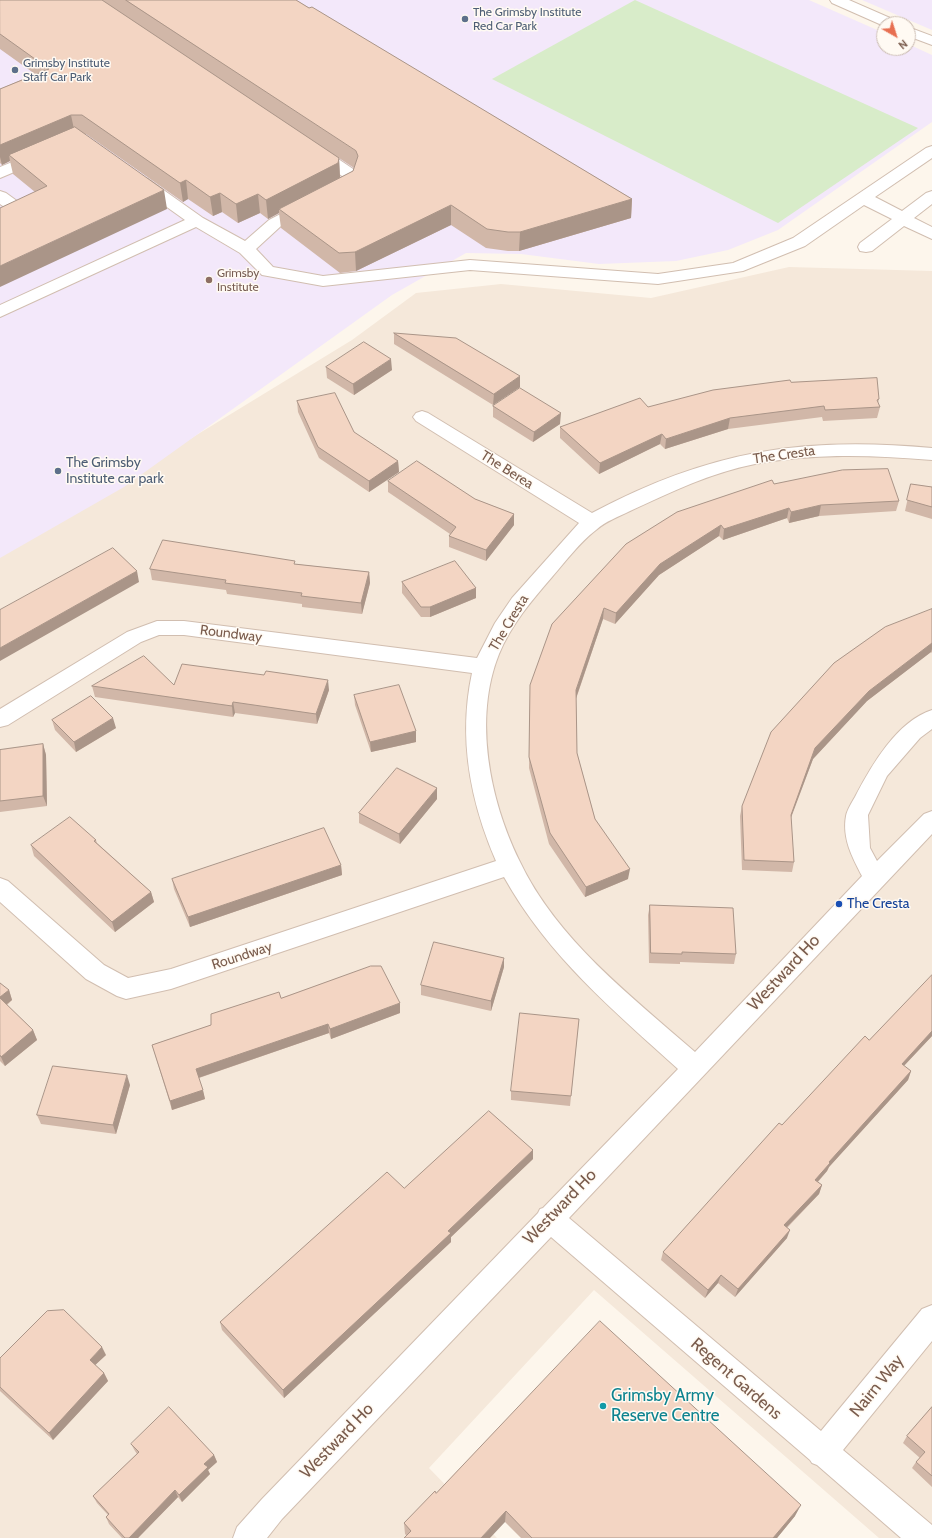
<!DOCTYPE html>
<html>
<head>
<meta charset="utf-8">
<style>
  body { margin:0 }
  #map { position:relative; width:932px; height:1538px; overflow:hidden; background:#fdf6ec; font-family:Cabin,sans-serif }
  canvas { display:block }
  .north { position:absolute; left:876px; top:16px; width:40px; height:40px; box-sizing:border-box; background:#fffaf3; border:1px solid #cabbb1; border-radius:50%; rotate:141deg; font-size:11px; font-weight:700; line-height:16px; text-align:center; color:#7a5c4d }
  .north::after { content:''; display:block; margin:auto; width:14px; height:18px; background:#e76f51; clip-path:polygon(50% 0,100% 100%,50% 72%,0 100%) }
</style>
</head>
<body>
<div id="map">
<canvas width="932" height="1538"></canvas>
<div class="north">N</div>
</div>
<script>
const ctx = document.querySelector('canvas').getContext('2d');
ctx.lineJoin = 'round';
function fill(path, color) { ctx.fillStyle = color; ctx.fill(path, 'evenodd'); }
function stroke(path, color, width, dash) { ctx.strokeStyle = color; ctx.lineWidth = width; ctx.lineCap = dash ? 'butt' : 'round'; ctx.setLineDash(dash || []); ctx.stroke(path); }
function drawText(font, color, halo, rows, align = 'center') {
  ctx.font = font + ' Cabin,sans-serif'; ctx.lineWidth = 3; ctx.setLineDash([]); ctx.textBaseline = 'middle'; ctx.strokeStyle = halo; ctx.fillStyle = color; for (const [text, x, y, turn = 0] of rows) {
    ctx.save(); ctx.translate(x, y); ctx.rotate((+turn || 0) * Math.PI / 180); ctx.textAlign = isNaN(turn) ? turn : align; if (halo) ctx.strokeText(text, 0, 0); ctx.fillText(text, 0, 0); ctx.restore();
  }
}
fill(new Path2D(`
  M789,267L932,271V1538H879L594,1290L429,1468L497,1538H0V555L352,340L416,293L501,284L651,298Z`), '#f5e8da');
fill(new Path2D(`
  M0,0H809L884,33V48H908V44L932,55V122L778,230L728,250L676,261L599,264L521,254L466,253L392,295L124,487L0,558Z
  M862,0H932V30Z`), '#f3e8fa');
fill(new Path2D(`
  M635,0L918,128L778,223L492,79Z`), '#d8ecc9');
const minor = new Path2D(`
  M830,0H849L897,21L899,24H884V26L832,3Z
  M908,27L932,36V45L908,36Z
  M316,146L322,148L356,171L358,174L353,189L281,226L256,249L273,267L323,276L470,260L658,274L733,263L793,238L926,148L932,146V158L875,197L902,211L926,193L932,191V204L914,218L932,227V239L904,226L872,251L866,252L860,251L858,247L860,243L892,219L864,205L805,246L743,271L658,284L470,270L323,286L262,275L240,253L196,227L0,317V305L185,220L136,185L134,182L136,179L142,177L148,179L203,218L245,241L269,220L340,183L342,176L308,151L310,148Z
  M39,151L45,153L47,156L45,159L0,178V167Z
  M0,191L6,193L28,209L30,212L28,215C16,218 9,210 0,204Z
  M422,411L428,413L592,513C708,451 802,436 932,448V460C873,455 813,453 755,464C710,473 671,492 630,511C618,517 606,521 596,530C579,543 566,561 552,577C532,600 511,625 499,654C473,719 490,800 519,860C556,939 631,996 695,1052L862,876C852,857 842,838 846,816C847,810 852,802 855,797C871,766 897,721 932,710V729L920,738L887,776L868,815L870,848L877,861L924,814L932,811V834L569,1218L821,1431L922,1309L932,1305V1341L843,1450L932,1525V1538H901L817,1465L812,1463L810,1460L551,1237L282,1519L267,1538H233L237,1527L262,1499L538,1213L540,1209L543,1208L678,1069C613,1010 548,956 504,877L171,989L126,999L117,996L86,979L0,902V878L8,881L104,965L128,978L171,969L496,861C470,801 458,738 472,673L184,635H159L141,642L8,725L0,727V709L127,632L157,621H184L477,658L495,623L512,598L579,523L416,421L413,417L416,413Z`);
stroke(minor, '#d1beb0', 2);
fill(minor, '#fff');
fill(new Path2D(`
  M0,0H296L632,199L631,218L519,251H508L486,248L451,225L356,271L340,273L281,228L279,213L268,219L260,213L238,223L222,212L213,216L188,199L183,202L86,134H85L167,209L35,192L13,174L10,161L2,165L0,163V89L35,74L0,49ZM339,158L354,168L353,171L340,178Z
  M394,333L520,387L493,405L394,344Z
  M326,367L392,370L354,395L327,378Z
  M791,382L879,399L878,403L880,407L877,418L823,421L822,417L728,429L665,449L660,444L599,474L560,438V427L648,407Z
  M297,401L398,461L399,472L369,492L319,458L298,412Z
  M493,406L560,424L533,442L493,417Z
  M388,481L475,499L514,514V525L486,561L449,547V536L450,534L388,492Z
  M774,484L899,501L896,511L819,516L789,523L787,518L723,540L719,536L659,575L615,624L603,619L576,699L577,753L595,819L628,879L585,897L549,844L529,768L530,695L552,624Z
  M911,484L932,487V519L905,511Z
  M295,564L369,572L370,583L362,614L302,607V604L227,594L226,590L152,580L150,569Z
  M402,582L476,588V598L430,617H421L402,593Z
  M932,609V653L931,652L867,701L813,759L791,818L794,862L792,872L742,870L740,816L742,806Z
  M174,685L329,690L317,724L235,713L233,717L95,697L92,686Z
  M354,695L416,731V742L371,752L355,705Z
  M52,720L116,728L76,752L55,730Z
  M43,744L46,755L47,806L0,812V750Z
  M437,799L400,844L359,823V813Z
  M96,840L97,843L151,892L154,902L115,932L34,856L31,845Z
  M341,865L342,875L190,927L174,889L172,879Z
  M650,905L736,954L734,964L680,962V964L649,963L648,915Z
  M504,958V967L491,1011L421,995V985Z
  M0,983L9,990L12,1000L7,1005L33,1030L37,1040L5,1066L0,1061Z
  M281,998L400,1013L331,1039L329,1033L199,1078L205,1099L172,1110L152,1045L211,1025Z
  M579,1019L570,1106L511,1100V1091Z
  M932,1036L904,1066L911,1071L908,1080L829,1167L827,1171L818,1182L822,1185L819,1194L787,1228V1238L735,1297L718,1283L705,1298L661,1260L663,1252L782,1125L869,1040Z
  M130,1085L116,1134L41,1124L37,1115Z
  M533,1159L451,1237V1242L284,1398L222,1330L220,1322L404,1188Z
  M106,1355L95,1365L104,1373L108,1381L53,1440L0,1391V1358Z
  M932,1407V1487L912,1468L916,1462L920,1458L903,1443L907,1436Z
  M131,1444L214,1455L217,1462L208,1470L210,1474L182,1502L178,1497L138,1538H122L109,1524L106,1517L108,1515L97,1503L93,1496L137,1454L135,1451Z
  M436,1493L795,1516L777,1538H521L505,1522L407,1536L405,1534L404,1523Z`), '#d1b7a8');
fill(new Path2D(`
  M71,115L75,134L9,155L10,161L2,165L0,157V145Z
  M339,158L340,177L339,182L279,209V213L268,219L266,200Z
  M186,180L188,199L183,202L180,183Z
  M164,190L167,209L0,287V266Z
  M220,193L222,212L213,216L210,197Z
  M258,194L260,213L238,223L236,204Z
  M632,199L631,218L519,251L520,232Z
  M451,205V225L356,271L355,252Z
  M391,359L392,370L354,395L353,384Z
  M520,376V387L493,405L494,394Z
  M561,413L560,424L533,442L534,432Z
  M730,418L728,429L665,449L666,439Z
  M662,434L660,444L599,474L600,463Z
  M398,461L399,472L369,492V481Z
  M821,505L819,516L789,523L791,512Z
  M789,508L787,518L723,540L724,529Z
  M514,514V525L486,561V550Z
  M721,525L719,536L659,575L615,624L616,613L660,564Z
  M137,571L139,582L0,661V648Z
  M369,572L370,583L362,614L361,603Z
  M476,588V598L430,617V607Z
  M604,608L603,619L575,701L576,690Z
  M932,643V649L931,652L867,701L813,759L788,825L791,815L815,748L869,691Z
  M328,680L329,690L317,724L316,714Z
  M233,702L235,713L233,717L232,706Z
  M113,718L116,728L76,752L74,742Z
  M416,731V742L371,752L370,742Z
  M43,744L46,755L47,806L43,796Z
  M437,788V799L400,844L399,834Z
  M341,865L342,875L190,927L188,917Z
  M630,869L628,879L585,897L586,887Z
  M151,892L154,902L115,932L112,922Z
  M504,958V967L491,1011V1001Z
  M9,990L12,1000L3,1007L0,999V997Z
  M400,1003V1013L331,1039L330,1029Z
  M328,1024L329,1033L198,1078L196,1069Z
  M33,1030L37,1040L5,1066L1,1057Z
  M932,1031V1036L898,1072L902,1064Z
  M911,1071L908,1080L829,1167L827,1171L812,1188L815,1180L829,1162Z
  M127,1075L130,1085L116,1134L113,1125Z
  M203,1090L205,1099L172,1110L170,1101Z
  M533,1150V1159L451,1237V1242L284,1398L283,1390L448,1231Z
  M822,1185L819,1194L781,1233L784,1225Z
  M790,1230L787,1238L735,1297L738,1289Z
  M721,1275L718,1283L705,1298L708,1290Z
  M102,1347L106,1355L93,1367L90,1360Z
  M104,1373L108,1381L53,1440L49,1433Z
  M214,1455L217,1462L208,1470L210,1474L182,1502L179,1495L204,1464Z
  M175,1490L178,1497L138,1538H129Z
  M801,1505L795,1516L777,1538H773Z
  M506,1511L505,1522L490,1538H481Z`), '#aa9588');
const building = new Path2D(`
  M0,0H102L339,158L338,163L266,200L258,194L236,204L220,193L210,197L186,180L180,183L82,115H71L0,145V89L49,69L0,34Z
  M126,0H296L309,8L312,7L632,199L520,232H508L487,229L451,205L355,252L339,253L279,209L353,171L358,156L356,151Z
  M75,127L164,190L0,266V208L47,186L9,155Z
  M394,333L456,338L520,376L494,394Z
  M364,342L391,359L353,384L326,367Z
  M877,378L879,399L877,400L880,407L825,410L824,406L730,418L666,439L662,434L600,463L560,427L640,398L648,407L713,390L790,380L791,382Z
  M520,388L561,413L534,432L493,406Z
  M335,393L354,432L398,461L369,481L318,447L297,401Z
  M417,461L475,499L514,514L486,550L449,536L456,527L388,481Z
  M888,469L899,501L821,505L791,512L789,508L724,529L721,525L660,564L616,613L604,608L576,690L577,753L595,819L630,869L586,887L550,833L529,757L530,685L552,624L626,544L677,512L772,480L774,484L842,470Z
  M911,484L932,487V507L907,500Z
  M163,540L295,561L294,564L369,572L361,603L301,596L302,593L225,583L226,580L150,569Z
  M113,548L137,571L0,648V610Z
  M455,561L476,588L430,607H421L402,582Z
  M932,609V643L869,691L815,748L791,815L794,862L744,860L742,806L771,732L834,663L885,627Z
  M144,656L174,685L182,664L264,675L266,671L328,680L316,714L233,702L232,706L92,686Z
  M399,685L416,731L370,742L354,695Z
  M91,696L113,718L74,742L52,720Z
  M43,744V796L0,801V750Z
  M397,768L437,788L399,834L359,813Z
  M70,817L96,840L94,841L151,892L112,922L31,845Z
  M324,828L341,865L188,917L172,879Z
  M650,905L733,908L736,954L682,952V954L651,953Z
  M434,942L504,958L491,1001L421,985Z
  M371,966H381L400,1003L330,1029L328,1024L196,1069L203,1090L170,1101L152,1045L211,1025V1014L279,992L281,998Z
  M932,975V1031L902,1064L911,1071L829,1162L830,1163L815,1180L822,1185L784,1225L790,1230L738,1289L721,1275L708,1290L663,1252L779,1123L782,1125L865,1036L869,1040Z
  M0,983L9,990L0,997Z
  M0,998L33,1030L1,1057L0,1055Z
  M520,1013L579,1019L571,1096L511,1091Z
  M53,1066L127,1075L113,1125L37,1115Z
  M489,1111L533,1150L448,1231L451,1233L283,1390L220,1322L387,1172L404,1188Z
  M64,1310L102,1347L90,1360L104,1373L49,1433L0,1387V1358L47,1311Z
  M600,1321L801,1505L773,1538H532L506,1511L481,1538H404L411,1531L404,1523L435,1491L436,1493Z
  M169,1407L214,1455L204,1464L208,1467L179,1495L175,1490L129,1538H125L106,1517L109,1514L93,1496L139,1452L131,1444Z
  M932,1407V1476L916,1462L925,1452L907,1436Z`);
fill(building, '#f3d5c3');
stroke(building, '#aa9588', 1);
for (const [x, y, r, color] of [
  [465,19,4,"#5c6f8a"],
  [15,70,4,"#5c6f8a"],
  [209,280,4,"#8d6e63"],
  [58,471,4,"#5c6f8a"],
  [839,904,4,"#1a4fb4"],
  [603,1406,4,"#0f9aa8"]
]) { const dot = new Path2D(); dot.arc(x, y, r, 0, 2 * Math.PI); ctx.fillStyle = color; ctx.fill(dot); stroke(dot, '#fffaf3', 1.5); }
drawText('12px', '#4e5e75', '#fffaf3', [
  ["The Grimsby Institute",473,12],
  ["Red Car Park",473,26],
  ["Grimsby Institute",23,63],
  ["Staff Car Park",23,77]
], 'left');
drawText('12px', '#785e54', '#fffaf3', [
  ["Grimsby",217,273],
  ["Institute",217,287]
], 'left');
drawText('14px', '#7a5c4d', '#fffaf3', [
  ["The Cresta",784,455,-8],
  ["The Berea",507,470,32],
  ["The Cresta",509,623,-59],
  ["Roundway",231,634,7],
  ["Roundway",242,956,-18]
]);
drawText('14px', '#4e5e75', '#fffaf3', [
  ["The Grimsby",66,463],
  ["Institute car park",66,479]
], 'left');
drawText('14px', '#164399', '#fffaf3', [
  ["The Cresta",847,904]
], 'left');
drawText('17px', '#7a5c4d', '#fffaf3', [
  ["Westward Ho",784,973,-47],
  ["Westward Ho",560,1207,-46],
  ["Regent Gardens",736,1379,41],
  ["Nairn Way",877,1386,-51],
  ["Westward Ho",337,1441,-46]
]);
drawText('17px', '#0d838f', '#fffaf3', [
  ["Grimsby Army",611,1396],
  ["Reserve Centre",611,1416]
], 'left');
</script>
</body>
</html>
